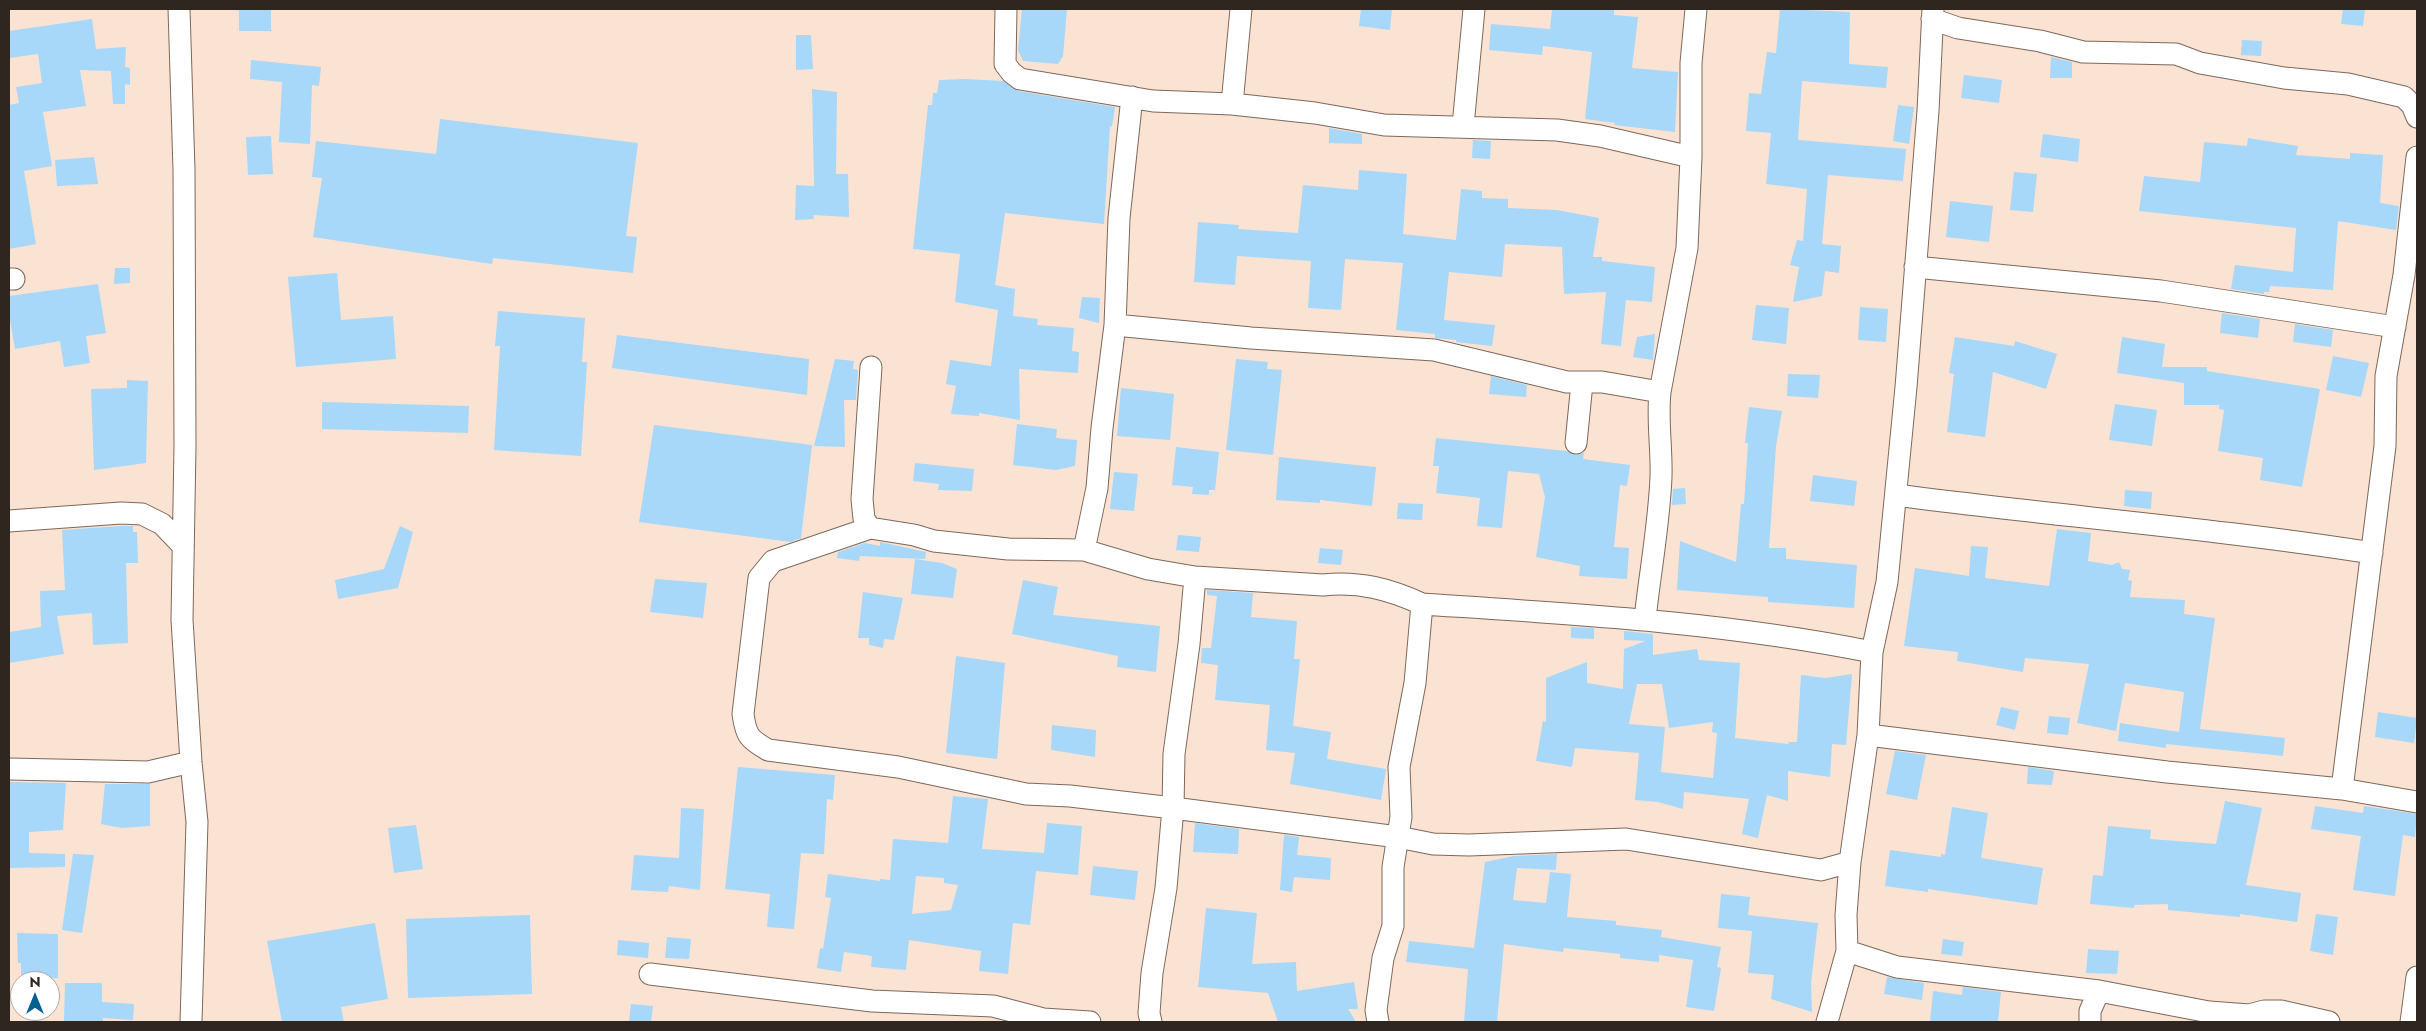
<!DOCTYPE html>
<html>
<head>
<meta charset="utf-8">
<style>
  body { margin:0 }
  #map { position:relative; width:2426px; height:1031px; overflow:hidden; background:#fbe3d3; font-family:Jost,sans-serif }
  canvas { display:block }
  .frame { position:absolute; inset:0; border:10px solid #2f2620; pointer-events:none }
  .north { position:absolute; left:10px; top:971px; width:50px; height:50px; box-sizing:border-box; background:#fff; border:1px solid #aca8a6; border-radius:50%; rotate:0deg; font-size:14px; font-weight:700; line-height:20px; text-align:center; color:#2f2620 }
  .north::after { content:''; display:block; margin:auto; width:18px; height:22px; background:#006191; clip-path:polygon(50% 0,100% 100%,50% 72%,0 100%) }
</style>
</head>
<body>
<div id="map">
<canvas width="2426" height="1031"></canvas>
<div class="frame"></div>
<div class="north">N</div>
</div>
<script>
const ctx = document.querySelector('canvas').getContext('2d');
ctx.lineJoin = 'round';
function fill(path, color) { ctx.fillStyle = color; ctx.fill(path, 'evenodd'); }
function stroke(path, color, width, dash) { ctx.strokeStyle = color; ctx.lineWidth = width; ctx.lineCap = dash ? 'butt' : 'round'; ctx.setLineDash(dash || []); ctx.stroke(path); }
fill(new Path2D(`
  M239,9H271V31H239Z
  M1022,9H1067L1063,56L1058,64L1023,61L1018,50Z
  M1361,9H1392L1390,30L1359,26Z
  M1552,9H1614V15L1638,17L1632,68L1678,72L1675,132L1614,125L1615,123L1585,119L1592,52L1543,46L1542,55L1489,50L1491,24L1550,29Z
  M1780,9L1850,12L1849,64L1888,67L1886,88L1802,81L1798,140L1906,149L1903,181L1828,175L1822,244L1841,246L1839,273L1825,271L1822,296L1793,302L1799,267L1790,265L1797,240L1803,241L1807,189L1766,184L1771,133L1746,131L1749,93L1761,94L1767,52L1776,53Z
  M2343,9H2365L2363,26L2341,24Z
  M92,19L96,49L126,47L125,67L130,68V85L125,84V104H113L111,71L80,70L86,106L43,112L52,166L24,171L36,244L9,249V105L19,103L16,87L42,83L38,54L9,58V31Z
  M796,35H811L813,69L796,70Z
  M2242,40L2262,41L2261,56L2241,55Z
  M2051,57L2072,62V78H2050Z
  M251,60L321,67L319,86L312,85L310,144L279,142L282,82L250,79Z
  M1964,75L2002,80L1999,103L1961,98Z
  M964,79L1003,81L1018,91L1115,107L1112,127L1110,126L1104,224L1005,213L995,285L1015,289L1013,316L1038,319L1037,325L1074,328L1072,351L1079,352L1078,373L1019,369L1020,420L979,413V416L951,414L956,386L946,384L950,360L991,366L998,310L955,302L960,254L913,249L928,105H932L933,93H937L939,80Z
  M812,89L837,92L836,174H848L849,217L813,215L814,219L795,220L796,185L814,186Z
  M1898,105L1914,107L1909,144L1893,141Z
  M440,119L638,143L626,236L637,237L633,273L493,258L492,264L313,237L322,178L312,177L316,141L436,154Z
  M1329,128L1362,134V144L1329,143Z
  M2043,134L2080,139L2078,162L2040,157Z
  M271,136L273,174L248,175L246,137Z
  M2248,138L2298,146L2296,155L2350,159V153L2383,155L2380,203L2399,206L2396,230L2338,221L2333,290L2270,286L2269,292H2264V294L2231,289L2235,265L2293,272L2296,228L2139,211L2144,176L2200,182L2204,142L2247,146Z
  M1473,140L1491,141L1490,159L1472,158Z
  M94,157L98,184L57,186L55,160Z
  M1359,170L1407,174L1403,234L1456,240L1461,189L1482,191V198L1508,199V208L1557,210L1599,218L1593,257H1602V261L1655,267L1652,302L1626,300L1621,346L1601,344L1606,292L1564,294L1562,247L1505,244L1502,277L1449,272L1444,320L1495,325L1492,346L1456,342V340L1435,338V334L1396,330L1403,263L1345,259L1341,310L1308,308L1311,261L1237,256L1235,285L1194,282L1198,222L1239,225L1238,229L1298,233L1303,185L1358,190Z
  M2014,172L2037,174L2033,212L2010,210Z
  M1950,201L1993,206L1989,242L1946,237Z
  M115,268H130V283L114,284Z
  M337,273L341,320L393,316L396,359L296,367L288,277Z
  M98,284L106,333L86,336L90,363L64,367L60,341L15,349L9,314V296Z
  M1082,297L1100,298L1099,323L1079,318Z
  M1756,305L1789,308L1786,344L1752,340Z
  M1860,307L1888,309L1886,342L1858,340Z
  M498,311L585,318L582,362H587L581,456L494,450L500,346H495Z
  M2222,313L2260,319L2258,338L2220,333Z
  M2295,324L2333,330L2331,347L2293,342Z
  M1655,334L1653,360L1633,357L1637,337Z
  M617,335L809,359L807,395L612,368Z
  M1955,337L2014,346L2015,341L2057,354L2046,389L1993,372L1985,437L1947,432L1954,374L1949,373Z
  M2122,337L2165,344L2162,367H2207V371L2320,389L2302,487L2260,480L2263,458L2218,451L2224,410L2219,409V405H2184V383L2117,373Z
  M2333,356L2369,363L2361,397L2326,390Z
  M835,359L854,361L853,369L858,370L856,400H844L845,447L814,446Z
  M1236,359L1268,362L1267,369L1282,370L1273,455L1226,450Z
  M1788,374L1820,375L1818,398L1787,396Z
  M1491,376L1527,385L1526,397L1489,394Z
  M127,380L148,381L146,463L94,470L91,389L127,388Z
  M1121,388L1174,394L1170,440L1117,436Z
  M322,402L469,406L468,433L322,429Z
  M2115,404L2157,410L2152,446L2109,440Z
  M1749,407L1782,411L1776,446L1769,548H1786V559L1857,565L1854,608L1768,602V597L1677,590L1680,541L1736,562L1741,504H1744L1748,443H1745Z
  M1017,424L1057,429L1056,438L1077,440L1075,466L1056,470L1013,465Z
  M654,425L812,445L801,538L791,542L639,522Z
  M1436,438L1567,451L1575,455L1584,453L1583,459L1630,465L1627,486L1620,485L1614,547L1629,548L1627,579L1579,576L1580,566L1536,557L1545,497L1539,474L1508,471L1502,528L1477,526L1480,498L1436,493L1439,466H1433Z
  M1176,447L1219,452L1215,490H1209V495L1192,494L1193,487L1172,485Z
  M1279,457L1376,467L1372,506L1320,500V503L1276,500Z
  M915,463L974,469L972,491L938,490L939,484L913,481Z
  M1114,472L1138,474L1134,511L1110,509Z
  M1813,475L1857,481L1854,506L1810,501Z
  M1685,488L1686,504L1672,505L1673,489Z
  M2125,490L2152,492L2151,509L2124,506Z
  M1398,503L1423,504L1422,520L1397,519Z
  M121,526H133V532H137L138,563H126L128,643L93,645L92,613L57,616L64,654L9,663V632L41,627L40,591L65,590L62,530Z
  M400,526L413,532L398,588L338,599L335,580L384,569Z
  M2057,529L2091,533L2088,561L2112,565L2119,562L2122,569L2130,570L2128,580L2132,581L2130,597L2185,600L2184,614L2215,618L2200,729L2285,738L2283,756L2166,744V748L2118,741L2120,723L2179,732L2184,692L2125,683L2116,731L2077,723L2089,664L2025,658L2023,672L1957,661L1958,652L1904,646L1915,568L1969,576L1971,546L1988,547L1985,578L2049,586Z
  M1178,535L1201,537L1199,552L1176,550Z
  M880,542L926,552L925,559L860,556L859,561L837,558L838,552L865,543L880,546Z
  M1320,548L1343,550L1341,565L1318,563Z
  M915,559L942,563L957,569L953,598L911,594Z
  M655,579L707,583L703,618L650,612Z
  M1023,580L1058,587L1053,615L1160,626L1156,672L1117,667L1118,656L1012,634Z
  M1207,590L1253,593L1251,617L1297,621L1294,659H1300L1293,726L1331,732L1327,759L1386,769L1381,800L1290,784L1295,753L1266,750L1270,705L1215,700L1218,665L1201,663L1202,648H1211L1217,596L1207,595Z
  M863,592L903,598L894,640L884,639L883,648L869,645V638H858Z
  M1571,627L1594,628V639L1571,638Z
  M1624,631L1653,634V655L1697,649L1699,660L1740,663L1735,738L1789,744L1788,742H1797L1801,675L1826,678L1852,674L1846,745L1832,744L1830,777L1788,771V801L1767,795L1758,838L1742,834L1749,799L1684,792L1683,809L1658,802L1635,800L1639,753L1575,748L1572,767L1536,761L1543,721L1546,722V678L1587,662V683L1623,689L1624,649L1646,641L1624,640ZM1637,684H1662L1669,728L1713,722L1712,732L1717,733L1713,778L1661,772L1665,727L1629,724Z
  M956,656L1005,663L997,759L946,753Z
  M2001,707L2019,711L2015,730L1996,725Z
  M2378,712L2417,718L2414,743L2375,737Z
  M2049,716L2070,718L2068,735L2047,733Z
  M1052,725L1096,730L1095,757L1051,750Z
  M1895,751L1926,755L1917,800L1886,794Z
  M738,767L835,775L833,800L827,799L824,854L801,853L794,929L767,927L770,894L725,889Z
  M2028,767L2054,771L2052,785L2027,784Z
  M9,782L66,783L63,830L29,832V853L65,854V867L9,868Z
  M105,784H150V826L122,828L101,824Z
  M953,796L988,799L982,849L1044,853L1047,823L1082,826L1078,875L1036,871L1030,925L1013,923L1008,974L979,971L981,951L909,940L906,970L871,967L872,956L844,952L841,972L817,968L820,948L823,949L831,898L825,897L828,874L880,881V879L890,880L893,839L948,843ZM916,876L944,878V883L958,885L951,910L912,914Z
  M2225,801L2262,808L2246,885L2301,893L2297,922L2240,914V917L2168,910V904L2134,905V908L2090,904L2093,875L2103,876L2108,826L2151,830L2150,839L2216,844Z
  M2315,806L2363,813L2364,806L2417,814L2415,837L2403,835L2395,896L2353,890L2361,836L2311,829Z
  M1952,807L1988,813L1981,858L2043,868L2037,905L1928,889V892L1885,886L1890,850L1941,857V854L1945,855Z
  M681,808L704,809L700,890L669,886L668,892L631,890L634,855L679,858Z
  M1195,823L1239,829L1238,854L1193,852Z
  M416,825L423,869L394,873L388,828Z
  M1284,835L1299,837L1297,855L1331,858L1330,880L1294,877L1292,892L1280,890Z
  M73,854L94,855L82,933L62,930Z
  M1557,854L1556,870L1517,868L1513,900L1546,903L1550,872L1571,874L1567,917L1616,921V925L1662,930L1661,937L1721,947L1717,967L1721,968L1714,1011L1686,1007L1693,960L1659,955V962L1620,958V954L1564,948L1563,952L1504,944L1497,1022H1464L1468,969L1406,962L1409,941L1474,948L1485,862L1514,856Z
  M1093,866L1138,871L1135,900L1090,895Z
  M1721,894L1750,897L1748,915L1818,923L1811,983L1812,1012L1771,999L1774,975L1748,973L1752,931L1718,928Z
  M1206,908L1257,913L1252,964L1296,962L1297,991L1354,982L1358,1009H1348L1356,1022H1278L1268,993L1198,987Z
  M2316,914L2338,917L2333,955L2310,951Z
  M530,915L532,994L408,998L406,919Z
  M375,923L388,999L341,1007L344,1022H282L267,941Z
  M17,933L58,934V978L21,979V963H18Z
  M667,937L691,939L689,959L665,958Z
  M1943,939L1964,942L1962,956L1941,954Z
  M618,940L649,943L648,958L617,955Z
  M2088,949L2119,951L2117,974L2086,973Z
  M1887,977L1924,983L1922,1000L1884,994Z
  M65,983H102V1002L134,1004L133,1020L103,1018V1021H64Z
  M1963,987L2001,992L1998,1022H1930L1933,991L1962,995Z
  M631,1004L653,1006L651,1022H629Z`), '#a7d7f9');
const minor = new Path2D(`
  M179,9L184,170L185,446L182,620L191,762L197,822L191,1022
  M1006,9L1005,64L1012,73L1020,79L1153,101L1232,104L1315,113L1384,125L1557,130L1600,136L1691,157
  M1932,19L1958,28L2040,41L2083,52L2176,54L2200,63L2234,69L2284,78L2348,84L2404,97L2412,105L2417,117
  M1232,104L1241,9
  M1463,126L1474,9
  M1915,267L2161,291L2395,327
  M9,279H14
  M1115,325L1251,338L1434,350L1567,382H1602L1660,392
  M871,367L862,499L864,519L870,528L914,535L934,541L1008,549L1084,550L1148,569L1195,577L1323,585C1359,581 1389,589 1422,604C1573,614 1723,622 1872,652
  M1576,443L1582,383
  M1896,495C2054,516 2214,528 2372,553
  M9,521L121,513L142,514L162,524L183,546
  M870,528L773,561L759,578L743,714C746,736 749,739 768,750L898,767L1026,794L1070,796L1173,808L1398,837L1433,844L1469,845L1626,839L1821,870L1850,862
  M1084,550L1097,488L1102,428L1115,325L1119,218L1132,97
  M1645,619C1650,572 1659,525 1661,477C1662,449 1657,421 1660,392L1687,248L1691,157V63L1696,9
  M1868,735L2167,772L2342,789L2417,802
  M9,769L148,772L191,762
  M2342,789L2385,446L2386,376L2404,275L2417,157
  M1847,951L1897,967L2099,991L2209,1012L2249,1015L2264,1011H2281L2329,1022
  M650,974L872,1001L993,1006L1043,1019V1022
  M1043,1019L1090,1022
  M1151,1022L1149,1013L1152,973L1166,888L1173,808L1174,754L1189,644L1195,577
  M1378,1022L1376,1010L1383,958L1393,926V867L1401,817L1399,767L1415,683L1422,604
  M1827,1022L1847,951L1846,915L1850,862L1868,735L1872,652L1887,582L1906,387L1928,111L1933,9
  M2090,1022V1011L2099,991
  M2411,1022L2417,977`);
stroke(minor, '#7d685a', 23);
stroke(minor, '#fff', 21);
</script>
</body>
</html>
